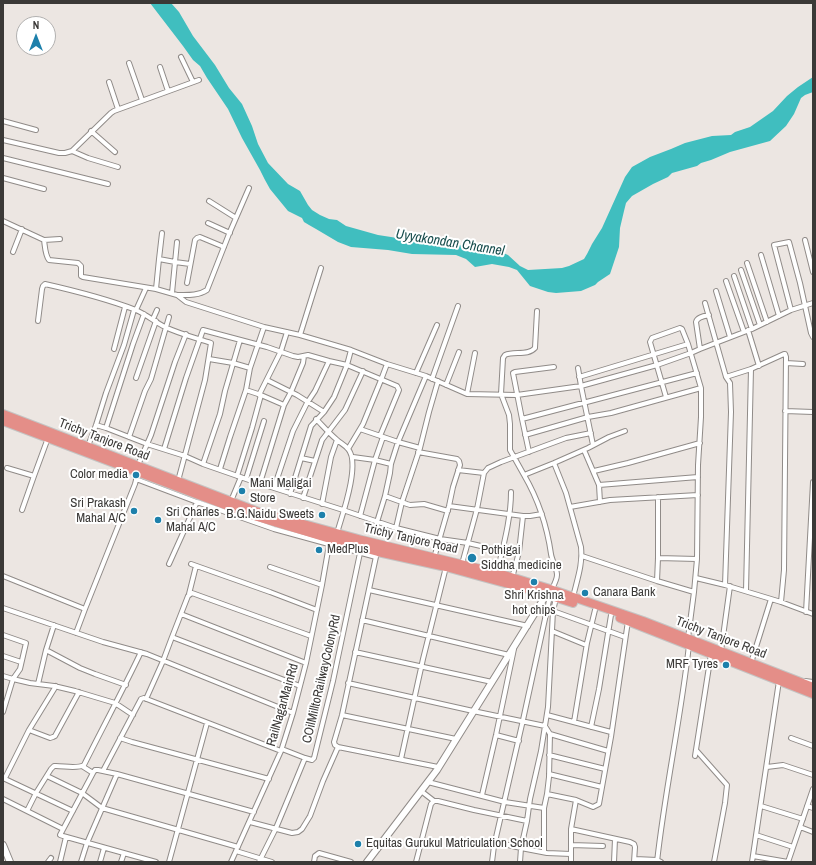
<!DOCTYPE html>
<html>
<head>
<meta charset="utf-8">
<style>
  body { margin:0 }
  #map { position:relative; width:816px; height:865px; overflow:hidden; background:#ece6e2; font-family:"Archivo Narrow",sans-serif }
  canvas { display:block }
  .frame { position:absolute; inset:0; border:4px solid #3b3937; pointer-events:none }
  .north { position:absolute; left:16px; top:16px; width:40px; height:40px; box-sizing:border-box; background:#fff; border:1px solid #b1b0af; border-radius:50%; rotate:0deg; font-size:11px; font-weight:700; line-height:16px; text-align:center; color:#3b3937 }
  .north::after { content:''; display:block; margin:auto; width:14px; height:18px; background:#1d80ab; clip-path:polygon(50% 0,100% 100%,50% 72%,0 100%) }
</style>
</head>
<body>
<div id="map">
<canvas width="816" height="865"></canvas>
<div class="frame"></div>
<div class="north">N</div>
</div>
<script>
const ctx = document.querySelector('canvas').getContext('2d');
ctx.lineJoin = 'round';
function fill(path, color) { ctx.fillStyle = color; ctx.fill(path, 'evenodd'); }
function stroke(path, color, width, dash) { ctx.strokeStyle = color; ctx.lineWidth = width; ctx.lineCap = dash ? 'butt' : 'round'; ctx.setLineDash(dash || []); ctx.stroke(path); }
function drawText(font, color, halo, rows, align = 'center') {
  ctx.font = font + ' "Archivo Narrow",sans-serif'; ctx.lineWidth = 4; ctx.setLineDash([]); ctx.textBaseline = 'middle'; ctx.strokeStyle = halo; ctx.fillStyle = color; for (const [text, x, y, turn = 0] of rows) {
    ctx.save(); ctx.translate(x, y); ctx.rotate((+turn || 0) * Math.PI / 180); ctx.textAlign = isNaN(turn) ? turn : align; if (halo) ctx.strokeText(text, 0, 0); ctx.fillText(text, 0, 0); ctx.restore();
  }
}
fill(new Path2D(`
  M150,3H171L179,12L193,36L215,65L229,88L242,104L252,126L258,144L268,163L288,184L300,191L308,205L312,210L320,215L329,219L337,220L346,226L378,235L391,237L426,243H451L475,249L484,250L487,249L501,252L508,255L520,266L528,270L562,268L569,266L584,259L587,254L592,244L602,228L625,177L632,167L650,157L671,149L685,143L712,136L731,135L735,132L750,127L773,111L787,96L798,87L813,77V92L805,95L801,98L794,114L786,126L770,141L730,152L711,160L701,163L697,166L672,173L668,177L653,184L632,196L626,203L624,211L620,228L619,247L610,274L598,282L595,285L581,291L556,293L548,292L530,286L517,270L509,267L492,264L475,267L466,259L456,255L412,254L388,250L351,247L338,242L316,229L309,225L304,222L302,218L288,211L270,189L265,180L260,170L242,138L228,109L207,78L200,66L193,60L183,46Z`), '#40bebf');
const street = new Path2D(`
  M181,57L193,82
  M129,63L142,100
  M160,67L168,91
  M109,82L118,109
  M3,121L36,130
  M91,131L115,152
  M3,140L59,153H65L72,151L111,113L114,111L199,80
  M72,151L88,158L118,167
  M3,158L108,184
  M3,178L44,189
  M209,201L236,218
  M3,221L44,240C45,246 45,255 49,260L78,263L81,266V276L83,277L156,289L177,295L186,302L264,327L300,335L351,350L387,364L426,376L467,394L517,395L581,386L657,365L691,353L700,349L752,329L791,310L813,303
  M208,223L230,233
  M44,240L60,239
  M805,240L813,272
  M13,252L22,229
  M761,255L779,316
  M159,259L162,233
  M747,263L767,322
  M741,270L760,325
  M734,276L752,329
  M726,281L744,332
  M187,283L195,240L197,238L200,237L224,247
  M156,289L159,259L175,262L190,264
  M716,291L730,337
  M172,293L177,242
  M177,295C187,295 198,296 207,290L229,234L249,188
  M705,303L716,342L726,377
  M136,310L146,288
  M791,310L774,245L789,242L800,283L811,333L813,337
  M153,319L157,310
  M38,321L42,289L43,286L45,284C76,291 107,299 136,310C147,315 155,322 165,327C180,334 196,338 211,343L205,380L178,481
  M748,330L759,366
  M300,335L321,268
  M114,349L125,307
  M700,349L696,322C697,317 704,316 709,315
  M209,359L233,363L250,368L264,327
  M786,363L803,364
  M578,368L581,386L593,445
  M416,373L437,325
  M426,376L398,442L391,464L390,473L385,496L407,504L410,505L424,504L448,511
  M579,377L688,344
  M136,378L156,321
  M432,379L458,306
  M267,380L297,395L324,412L311,426L290,494
  M446,385L459,352
  M246,390L250,368
  M467,394L475,353
  M259,395L281,351L287,332
  M666,397L650,342L652,338L680,328L682,329L688,344L701,388V417L698,465L697,559L694,592L688,638
  M785,411L813,412
  M324,412L334,397L347,365L351,350
  M316,419C323,426 329,433 336,439C340,443 345,445 348,449C361,463 342,516 337,533
  M522,419L513,373L515,372L554,367
  M96,425L106,428L147,444L185,456L203,464L249,480L343,510L396,528L440,539L468,543L502,551
  M106,428L133,344L144,314
  M360,429L398,442L420,448
  M525,435L588,417L611,413L701,388
  M129,437L145,391L151,379L169,317
  M383,437L375,460L391,464
  M88,446L96,425L106,393L124,345L134,310
  M164,449L186,378L203,330L267,347L293,356L298,357L308,355L329,361L347,365L397,386L399,390L380,436
  M348,449L363,424L381,380L387,364
  M584,450L599,485L600,502
  M418,452L457,459L459,461L460,465L453,487L449,506L434,558
  M529,452L522,419L697,373
  M353,457L375,460L360,516
  M301,458L315,461
  M554,463L566,493L581,547C583,564 577,580 573,597
  M203,464L220,414L225,391L240,340
  M138,465L151,435L175,362L186,334
  M7,468L34,476L48,438
  M220,469L230,437L246,390L261,395L284,405
  M458,470L484,473L477,509L462,564
  M594,471L628,463L700,443
  M484,473L488,468L501,462L566,438L591,433
  M524,475L510,450V424L509,415L501,394L503,358L505,355C514,351 528,356 535,348L537,311
  M237,476L252,428L261,395
  M136,479L197,502L274,529L376,557
  M246,479L264,421
  M260,483L284,405L291,392L303,363L304,356
  M599,485L698,477
  M274,488L293,431L307,403L315,391L329,361
  M303,498L322,440L345,410L363,371
  M231,501L241,477
  M322,504L331,457L337,440
  M449,506L523,516H530L542,514
  M570,507L610,500L698,495
  M22,510L34,476
  M377,522L385,496
  M396,528L402,502L420,448L429,412L438,381
  M377,552L342,715L334,742L335,745L338,747L438,767
  M582,556L657,581L694,592
  M658,558L697,559
  M169,564L197,502
  M191,564L270,592L317,610
  M270,567L322,585
  M497,573C503,547 511,519 511,492
  M3,576L85,609L76,633
  M512,578L519,552L523,516
  M696,578L725,585L781,602L813,614
  M657,581L658,558V497
  M725,585L731,412L730,383L726,377L751,369L784,354H785L786,357L784,570L781,602
  M552,589C554,585 557,579 557,575C557,568 552,561 551,554C547,526 538,499 524,475L554,463L588,448L609,437L625,431
  M369,590L528,626
  M746,591L751,369
  M189,594L196,566
  M556,598L553,611L548,707L541,751L530,799L527,821L521,848L547,853L571,854
  M3,608L103,642L147,654L293,713
  M85,609L135,484L138,472
  M553,611L625,637
  M806,612L813,482
  M181,614L306,663
  M362,620L509,655
  M54,625L46,650L80,668L95,674L126,685
  M552,631L586,645
  M3,635L26,643L20,669L13,679L3,676
  M172,637L188,596L192,593L311,636
  M721,651L730,586
  M355,652L492,682
  M3,656L21,662
  M751,663L771,599
  M805,681L813,682
  M348,683L473,711L545,726L550,734L549,777L547,794L576,800L571,829V862
  M38,684L46,650
  M146,699L163,661L172,637L300,686
  M3,712L13,679L30,683L54,686L75,691L115,703L133,715
  M342,715L456,739
  M547,715L611,732
  M574,722L587,643L595,610
  M591,727L599,689L611,615
  M29,730L50,738L53,737L55,736L79,692
  M550,734L608,751
  M496,735L519,741
  M120,738L132,742L269,779
  M791,738L813,746
  M282,749L305,758
  M696,750L727,785L725,803L714,862
  M549,755L605,769
  M695,756L711,654
  M401,759L423,659L446,567
  M82,766L93,773
  M767,767L783,765L813,775
  M103,771L141,699L144,698L281,751
  M549,774L602,787
  M47,776L82,793L102,808L238,847
  M3,778L73,811
  M5,778L29,730L56,686
  M428,782L505,802L544,808
  M421,791L434,801
  M482,795L496,735L514,649
  M3,799L63,829
  M576,800L593,807L599,804L611,737L628,621
  M761,806L803,819
  M807,806L813,808
  M27,811L36,793L51,769L54,766H56C65,766 77,769 84,765C103,727 123,690 141,652
  M250,822L292,833L298,832L302,829L310,816L323,781L338,747
  M800,827L813,832
  M571,829L630,842L634,844L635,847L634,862
  M756,835L793,847
  M495,842L521,848L520,862
  M571,845L603,846
  M236,851L272,862
  M544,852V808L547,794
  M753,856L788,862
  M635,859L657,860L661,862
  M48,862L51,858
  M60,862L66,837
  M81,862L87,843L117,774
  M100,862L104,848
  M121,862L124,853
  M156,862L63,836L60,835L93,773L95,770H98L117,774L254,812
  M169,862L207,723
  M231,862L281,751L293,713L306,663L322,585L329,545
  M259,862L276,828L291,792L305,758L312,760L314,758L333,681L360,553
  M314,862L315,856L319,853L351,862
  M416,862L431,804L434,801H438L474,810L527,821
  M492,862L494,846L523,720L550,596
  M614,862L615,839
  M657,862C665,789 681,718 689,645
  M752,862L779,681
  M788,862L813,789`);
const secondary = new Path2D(`
  M3,845L10,862
  M367,862L437,770L548,592`);
const highway = new Path2D(`
  M3,414L256,511L362,540L501,574L550,589L643,621L813,687
  M3,421L254,516L330,539L378,552L446,567L545,594L573,603
  M620,618L813,694`);
stroke(street, '#908b88', 6);
stroke(secondary, '#908b88', 8);
stroke(highway, '#c4c4c3', 10);
stroke(street, '#fff', 4);
stroke(secondary, '#fff', 6);
stroke(highway, '#e48e88', 8);
for (const [x, y, r, color] of [
  [136,475,4,"#1d80ab"],
  [242,491,4,"#1d80ab"],
  [134,511,4,"#1d80ab"],
  [322,515,4,"#1d80ab"],
  [158,520,4,"#1d80ab"],
  [319,550,4,"#1d80ab"],
  [472,558,5,"#1d80ab"],
  [534,582,4,"#1d80ab"],
  [585,593,4,"#1d80ab"],
  [726,665,4,"#1d80ab"],
  [358,844,4,"#1d80ab"]
]) { const dot = new Path2D(); dot.arc(x, y, r, 0, 2 * Math.PI); ctx.fillStyle = color; ctx.fill(dot); stroke(dot, '#fff', 1.5); }
drawText('13px', '#3b3937', '#fff', [
  ["Trichy Tanjore Road",104,440,21],
  ["Trichy Tanjore Road",411,539,13],
  ["Trichy Tanjore Road",721,638,21],
  ["COilMilltoRailwayColonyRd",322,679,-77],
  ["RailNagarMainRd",283,705,-74]
]);
drawText('13px', '#3b3937', '#fff', [
  ["Color media",128,475,"right"],
  ["Mani Maligai",250,484],
  ["Store",250,499],
  ["Sri Prakash",126,504,"right"],
  ["Mahal A/C",126,519,"right"],
  ["Sri Charles",166,513],
  ["Mahal A/C",166,528],
  ["B.G.Naidu Sweets",314,515,"right"],
  ["MedPlus",327,550],
  ["Pothigai",481,551],
  ["Siddha medicine",481,566],
  ["Canara Bank",593,593],
  ["Shri Krishna",534,596,"center"],
  ["hot chips",534,611,"center"],
  ["MRF Tyres",718,665,"right"],
  ["Equitas Gurukul Matriculation School",366,844]
], 'left');
drawText('italic 14px', '#164c4c', '#fff', [
  ["Uyyakondan Channel",450,243,9]
]);
</script>
</body>
</html>
